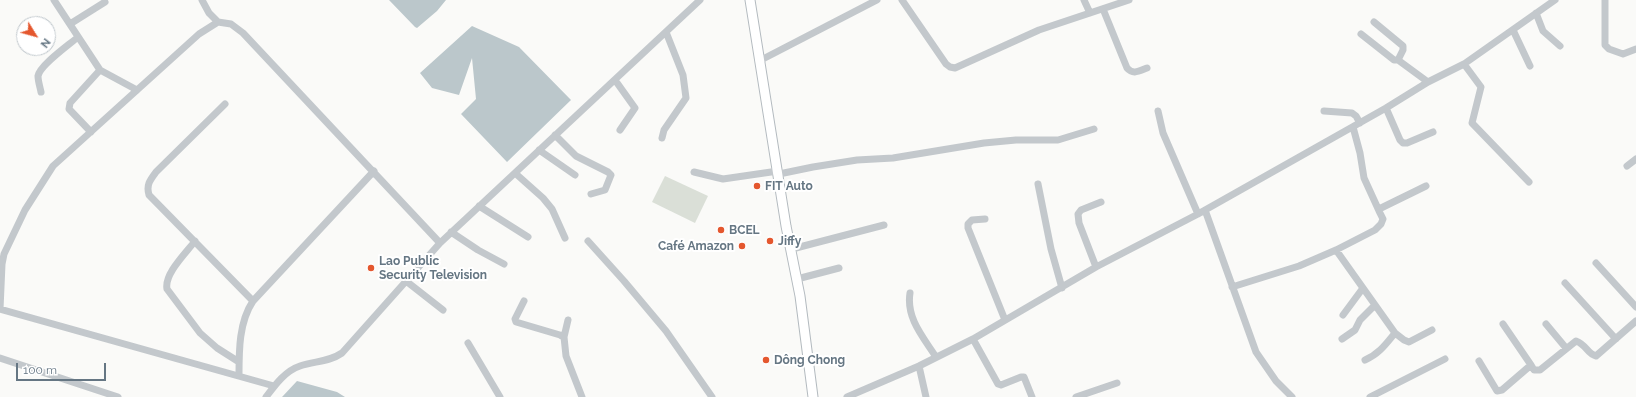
<!DOCTYPE html>
<html>
<head>
<meta charset="utf-8">
<style>
  body { margin:0 }
  #map { position:relative; width:1636px; height:397px; overflow:hidden; background:#fafaf8; font-family:Raleway,sans-serif }
  canvas { display:block }
  .north { position:absolute; left:16px; top:16px; width:40px; height:40px; box-sizing:border-box; background:#fff; border:1px solid #c1c8cd; border-radius:50%; rotate:127deg; font-size:11px; font-weight:700; line-height:16px; text-align:center; color:#657683 }
  .north::after { content:''; display:block; margin:auto; width:14px; height:18px; background:#e4572e; clip-path:polygon(50% 0,100% 100%,50% 72%,0 100%) }
  .scale { position:absolute; left:16px; top:363px; width:90px; height:18px; box-sizing:border-box; border:2px solid #657683; border-top:0; padding-left:5px; font-size:12px; line-height:14px; white-space:nowrap; color:#657683; -webkit-text-stroke:3px #fff; paint-order:stroke }
</style>
</head>
<body>
<div id="map">
<canvas width="1636" height="397"></canvas>
<div class="north">N</div>
<div class="scale">100 m</div>
</div>
<script>
const ctx = document.querySelector('canvas').getContext('2d');
ctx.lineJoin = 'round';
function fill(path, color) { ctx.fillStyle = color; ctx.fill(path, 'evenodd'); }
function stroke(path, color, width, dash) { ctx.strokeStyle = color; ctx.lineWidth = width; ctx.lineCap = dash ? 'butt' : 'round'; ctx.setLineDash(dash || []); ctx.stroke(path); }
function drawText(font, color, halo, rows, align = 'center') {
  ctx.font = font + ' Raleway,sans-serif'; ctx.lineWidth = 4; ctx.setLineDash([]); ctx.textBaseline = 'middle'; ctx.strokeStyle = halo; ctx.fillStyle = color; for (const [text, x, y, turn = 0] of rows) {
    ctx.save(); ctx.translate(x, y); ctx.rotate((+turn || 0) * Math.PI / 180); ctx.textAlign = isNaN(turn) ? turn : align; if (halo) ctx.strokeText(text, 0, 0); ctx.fillText(text, 0, 0); ctx.restore();
  }
}
fill(new Path2D(`
  M665,176L708,196L695,223L652,202Z`), '#dadfd7');
fill(new Path2D(`
  M389,0H446L437,11L417,28L415,27Z
  M472,26L519,47L571,100L507,162L461,114L476,99L472,58L459,95L432,88L420,73Z
  M297,381L337,392L345,397H282Z`), '#bbc7cb');
const secondary = new Path2D(`
  M750,0L786,226L800,296L813,397`);
stroke(secondary, '#b3babf', 11);
stroke(new Path2D(`
  M54,0L100,70L137,90
  M202,0L209,13L218,22
  M902,0L946,64L950,67L955,68L1039,30L1129,0
  M1084,0L1090,13
  M1605,0V45L1609,49L1623,54L1636,49
  M1103,9L1127,68C1133,75 1139,71 1147,68
  M1536,13L1543,31L1560,46
  M1374,22L1403,46V50L1398,60
  M70,24L105,2
  M1513,30L1530,66
  M1361,34L1394,60H1398L1428,82
  M759,61L877,0
  M1464,64L1481,87L1472,123L1529,182
  M615,80L635,108L620,130
  M41,92C40,87 38,81 38,76C40,65 69,45 78,37
  M225,104L156,172C150,180 146,185 149,195L253,301
  M1386,108L1400,140L1403,143H1407L1433,132
  M1158,111L1163,133L1198,214
  M1324,111L1352,113L1356,116L1360,123
  M91,132L69,109L70,103L100,70
  M555,135L576,156L608,172L611,175L605,190L591,194
  M662,138L664,130L686,98L683,75L666,32
  M539,150L575,175
  M1627,166L1636,159
  M694,172L723,179L778,171
  M515,173L543,198L552,209L565,238
  M779,174L813,167L857,160L893,158L984,143L1016,140H1058L1094,129
  M1038,184L1051,249L1062,288
  M479,206L528,237
  M1379,209L1426,186
  M1205,210L1256,352L1276,381L1292,397
  M985,219L972,220L968,224V228L1005,320
  M451,232L478,250L504,264
  M195,241C186,253 164,274 167,289L200,333L217,348L239,362
  M588,241L624,281L666,331L712,397
  M792,249L884,225
  M1336,250L1395,333L1404,340L1409,342L1432,330
  M1596,263L1636,307
  M1096,267L1079,223L1078,214L1081,210L1101,202
  M797,279L839,268
  M406,281L443,310
  M1565,283L1616,339
  M1232,287L1299,266L1336,250L1375,230L1381,224L1383,219L1380,213L1364,178L1360,153L1353,127
  M910,293C906,318 923,337 936,357
  M524,301L515,319L516,322L560,335L564,337
  M0,309L2,264L4,254L25,210L53,166L199,34L218,22L231,24L243,33L440,243
  M0,309L274,386
  M1343,315L1363,288
  M568,320L564,337L566,356L582,397
  M1503,324L1531,365
  M1546,324L1566,348
  M973,339L998,384L1001,385L1021,377H1024L1032,397
  M1342,339L1355,330L1360,320L1375,305
  M468,343L500,397
  M0,358L118,397
  M1365,360C1379,354 1386,344 1395,333
  M1479,361L1497,391L1502,390L1531,365L1534,370H1540L1576,341C1587,345 1587,354 1596,356L1636,321
  M919,366L926,397
  M239,375C239,350 239,322 253,301L374,171
  M266,397C275,385 285,371 300,366C315,361 329,362 342,353L440,243L700,0
  M847,397L919,366L973,339L1096,267L1198,214L1386,108L1428,82L1464,64L1555,0
  M1076,397L1117,383
  M1370,397L1445,359`), '#c3c8cc', 7);
stroke(secondary, '#fff', 9);
for (const [x, y, r, color] of [
  [757,186,4,"#e4572e"],
  [721,230,4,"#e4572e"],
  [770,241,4,"#e4572e"],
  [742,246,4,"#e4572e"],
  [371,268,4,"#e4572e"],
  [766,360,4,"#e4572e"]
]) { const dot = new Path2D(); dot.arc(x, y, r, 0, 2 * Math.PI); ctx.fillStyle = color; ctx.fill(dot); stroke(dot, '#fff', 1.5); }
drawText('bold 12px', '#657683', '#fff', [
  ["FIT Auto",765,186],
  ["BCEL",729,230],
  ["Jiffy",778,241],
  ["Café Amazon",734,246,"right"],
  ["Lao Public",379,261],
  ["Security Television",379,275],
  ["Dông Chong",774,360]
], 'left');
</script>
</body>
</html>
